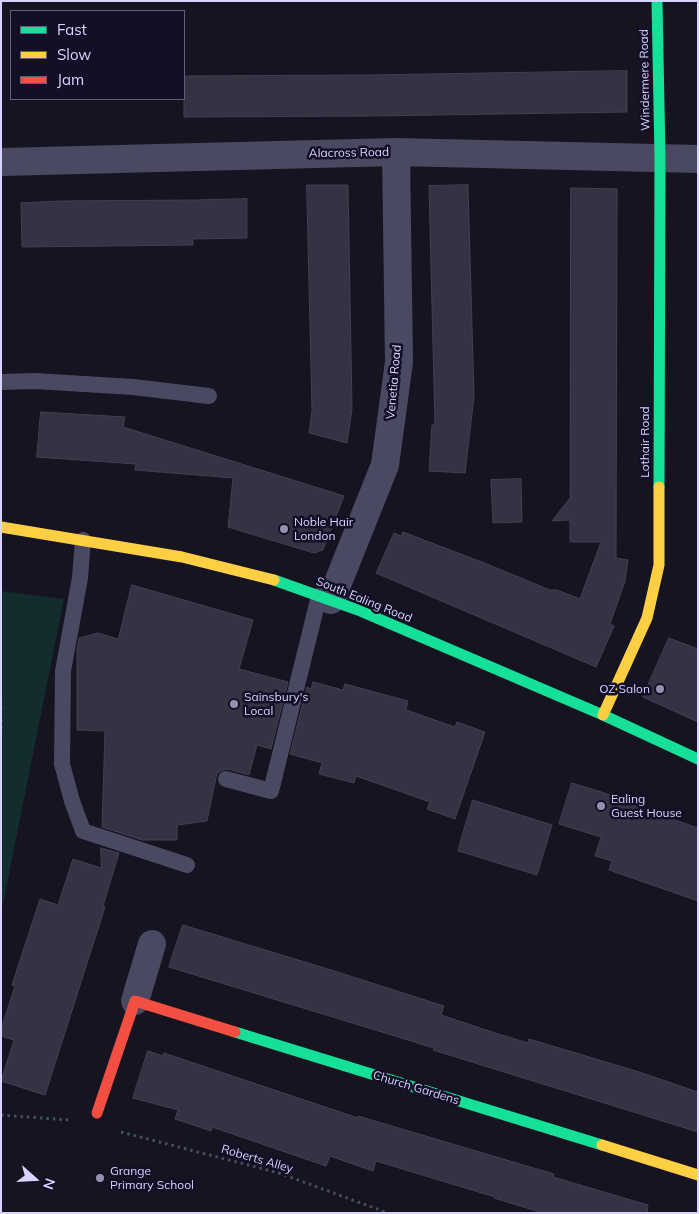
<!DOCTYPE html>
<html>
<head>
<meta charset="utf-8">
<style>
  body { margin:0 }
  #map { position:relative; width:699px; height:1214px; overflow:hidden; background:#161421; font-family:Mulish,sans-serif }
  canvas { display:block }
  .frame { position:absolute; inset:0; border:2px solid #d9d4ff; pointer-events:none }
  .legend { position:absolute; left:10px; top:10px; width:175px; height:90px; box-sizing:border-box; background:#130f26; border:1px solid #625e7d; margin:0; padding:6px 9px; list-style:none; font-size:15px; color:#d9d4ff }
  .legend li { display:flex; align-items:center; gap:10px; height:25px }
  .legend b { width:25px; border:1px solid #625e7d }
  .north { position:absolute; left:10px; top:1154px; width:50px; height:50px; -webkit-text-stroke:4px #130f26; paint-order:stroke; rotate:109deg; font-size:14px; font-weight:700; line-height:20px; text-align:center; color:#d9d4ff }
  .north::after { content:''; display:block; margin:auto; width:18px; height:22px; background:#d9d4ff; clip-path:polygon(50% 0,100% 100%,50% 72%,0 100%) }
</style>
</head>
<body>
<div id="map">
<canvas width="699" height="1214"></canvas>
<div class="frame"></div>
<ul class="legend">
<li><b style="height:6px;background:#16e098"></b>Fast</li>
<li><b style="height:6px;background:#ffcf43"></b>Slow</li>
<li><b style="height:6px;background:#f24e42"></b>Jam</li>
</ul>
<div class="north">N</div>
</div>
<script>
const ctx = document.querySelector('canvas').getContext('2d');
ctx.lineJoin = 'round';
function fill(path, color) { ctx.fillStyle = color; ctx.fill(path, 'evenodd'); }
function stroke(path, color, width, dash) { ctx.strokeStyle = color; ctx.lineWidth = width; ctx.lineCap = dash ? 'butt' : 'round'; ctx.setLineDash(dash || []); ctx.stroke(path); }
function drawText(font, color, halo, rows, align = 'center') {
  ctx.font = font + ' Mulish,sans-serif'; ctx.lineWidth = 5; ctx.setLineDash([]); ctx.textBaseline = 'middle'; ctx.strokeStyle = halo; ctx.fillStyle = color; for (const [text, x, y, turn = 0] of rows) {
    ctx.save(); ctx.translate(x, y); ctx.rotate((+turn || 0) * Math.PI / 180); ctx.textAlign = isNaN(turn) ? turn : align; if (halo) ctx.strokeText(text, 0, 0); ctx.fillText(text, 0, 0); ctx.restore();
  }
}
fill(new Path2D(`
  M1,591L64,599L1,914Z`), '#132c2d');
const building = new Path2D(`
  M627,71V112L371,116L184,117V76L370,75Z
  M307,185H348L352,408L347,443L309,433L312,411Z
  M468,185L474,397L465,473L429,471L432,425H435L429,186Z
  M571,188L617,189L616,558L628,560L625,581L610,624L614,626L596,667L376,573L394,533L401,536L403,532L487,564L550,590H557L580,599L601,542H570V520L552,521L570,498Z
  M247,199V238L193,239V245L22,247L21,203L60,201L198,200Z
  M41,412L125,417L123,427L344,496L323,550L314,553L228,527L233,478L135,470L136,464L37,457Z
  M521,479L522,522L493,523L491,480Z
  M132,585L253,620L239,669L288,682L271,749L257,745L249,775L228,769L223,770L218,773H217L207,821L177,825V840H142L102,827L105,731L77,730V651L79,638L98,633L118,639Z
  M669,638L698,649V722L643,697Z
  M313,682L343,690L345,684L408,701L406,710L455,727L457,722L485,732L455,819L427,809L430,802L356,776L354,783L319,774L322,763L290,754L307,687L311,689Z
  M572,783L627,800L626,803L698,828V901L609,870L612,861L595,856L601,837L559,824Z
  M473,800L552,825L537,875L458,851Z
  M101,848L119,853L103,906L105,907L45,1095L1,1081L14,1040L1,1036V1029L15,986L12,985L40,899L58,905L73,859L101,868Z
  M183,925L328,969L444,1006L441,1015L495,1033L528,1043L529,1039L636,1071L698,1092V1132L433,1050L434,1048L169,967Z
  M148,1051L163,1056L164,1053L358,1118V1116L554,1174L553,1177L648,1205L647,1213H543L494,1198L495,1197L376,1161L373,1171L330,1156L326,1166L212,1127L211,1131L175,1119L178,1110L133,1098Z`);
fill(building, '#343243');
stroke(building, '#433f54', 1);
stroke(new Path2D(`
  M1,700V734
  M1,1115L68,1120
  M121,1132L279,1173L388,1213`), '#44505f', 3, [2.5, 4]);
stroke(new Path2D(`
  M1,382L35,381L133,387L209,396
  M83,540L80,578L63,671L62,764L72,801L83,831L187,865
  M226,779L271,791L319,596`), '#4a4962', 16);
stroke(new Path2D(`
  M1,162L396,152L698,159
  M331,600L385,465L399,362L396,152
  M135,1001L152,944`), '#4a4962', 28);
stroke(new Path2D(`
  M657,1L660,158L659,487
  M274,580L358,610L603,715L698,759
  M235,1032L602,1145`), '#16e098', 11);
stroke(new Path2D(`
  M1,527L182,557L274,580
  M603,715L647,618L659,565V487
  M602,1145L698,1175`), '#ffcf43', 11);
stroke(new Path2D(`
  M97,1113L135,1001L235,1032`), '#f24e42', 11);
for (const [x, y, r, color] of [
  [284,529,5,"#9591b1"],
  [660,689,5,"#9591b1"],
  [234,704,5,"#9591b1"],
  [601,806,5,"#9591b1"],
  [100,1178,5,"#9591b1"]
]) { const dot = new Path2D(); dot.arc(x, y, r, 0, 2 * Math.PI); ctx.fillStyle = color; ctx.fill(dot); stroke(dot, '#130f26', 2); }
drawText('12px', '#d9d4ff', '#130f26', [
  ["Windermere Road",645,80,-91],
  ["Alacross Road",349,153,-1],
  ["Venetia Road",394,382,-85],
  ["Lothair Road",645,442,-90],
  ["South Ealing Road",364,600,22],
  ["Church Gardens",416,1088,17],
  ["Roberts Alley",257,1159,16]
]);
drawText('12px', '#d9d4ff', '#130f26', [
  ["Noble Hair",294,522],
  ["London",294,536],
  ["OZ Salon",650,689,"right"],
  ["Sainsbury's",244,697],
  ["Local",244,711],
  ["Ealing",611,799],
  ["Guest House",611,813],
  ["Grange",110,1171],
  ["Primary School",110,1185]
], 'left');
</script>
</body>
</html>
